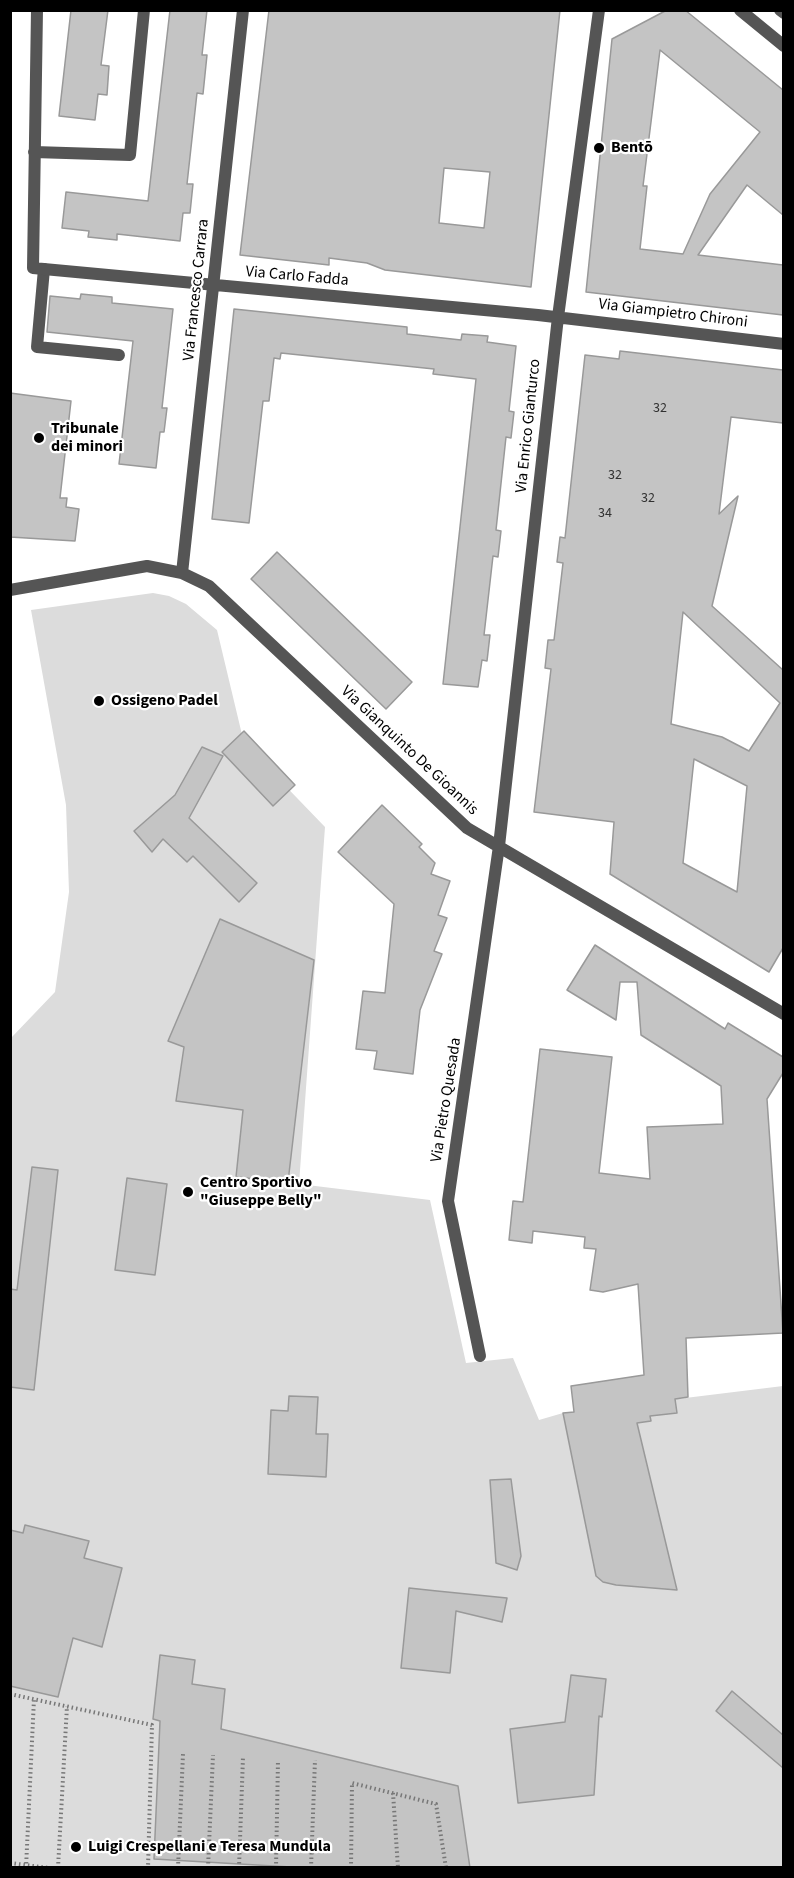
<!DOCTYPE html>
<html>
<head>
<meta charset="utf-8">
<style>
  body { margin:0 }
  #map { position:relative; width:794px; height:1878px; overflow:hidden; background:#fff; font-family:"Source Sans 3",sans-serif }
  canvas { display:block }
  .frame { position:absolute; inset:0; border:12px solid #000; pointer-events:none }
</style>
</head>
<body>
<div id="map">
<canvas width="794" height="1878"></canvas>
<div class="frame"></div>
</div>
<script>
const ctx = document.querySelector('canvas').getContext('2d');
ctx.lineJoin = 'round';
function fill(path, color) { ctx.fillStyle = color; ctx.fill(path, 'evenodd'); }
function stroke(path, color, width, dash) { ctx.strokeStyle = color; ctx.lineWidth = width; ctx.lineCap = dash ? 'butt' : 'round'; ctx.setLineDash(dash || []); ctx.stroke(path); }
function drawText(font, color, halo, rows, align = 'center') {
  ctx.font = font + ' "Source Sans 3",sans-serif'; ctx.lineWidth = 4.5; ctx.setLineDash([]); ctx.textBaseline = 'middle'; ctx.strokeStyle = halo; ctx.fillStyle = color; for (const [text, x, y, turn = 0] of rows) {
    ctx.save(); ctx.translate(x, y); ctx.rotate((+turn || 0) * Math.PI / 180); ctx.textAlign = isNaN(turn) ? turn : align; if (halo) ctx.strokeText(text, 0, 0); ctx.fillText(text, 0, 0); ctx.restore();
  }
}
fill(new Path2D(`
  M153,593L169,596L186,604L217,630L244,743L325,827L299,1184L430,1200L466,1363L513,1358L539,1420L563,1413L783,1386V1867H11V1038L55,992L69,892L66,805L31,610Z`), '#dcdcdc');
const building = new Path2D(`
  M71,10H108L101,65L109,66L107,95L98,94L95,120L59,116Z
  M170,10H207L202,55H207L203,94L197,93L187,184H193L190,213H183L180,241L117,234V240L88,237L89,231L62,228L66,192L148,201Z
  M269,10H560L531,287L385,270L367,263L329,258V265L240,255ZM444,168L490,172L484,228L439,223Z
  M667,10H685L783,90V215L747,185L698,255L783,265V315L586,292L612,39ZM660,50L760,132L710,194L683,254L640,249L647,186H643Z
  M81,294L112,297V303L173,309L162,408H167L164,432H160L156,468L119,464L133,341L47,332L50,296L80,299Z
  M234,309L407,327V334L461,340L462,334L488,336L487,342L516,346L509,411L514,412L511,438L506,437L496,530L501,531L498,557L493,556L484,635H490L487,661L482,660L478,687L443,684L476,379L433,374L434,369L281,353L280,359L274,358L269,401H263L249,523L212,519Z
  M620,351L783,370V423L731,417L719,514L738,496L712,606L783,670V948L769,972L610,874L614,822L534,812L551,669L545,668L548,640H554L563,563L557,562L560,537L565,538L585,355L619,359ZM683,612L780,703L749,751L722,737L671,724ZM694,759L747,786L737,892L683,863Z
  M10,393L71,401L60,498H67L66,507L79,509L75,541L10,537Z
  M277,552L412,682L386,709L251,579Z
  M244,731L295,785L273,806L222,752Z
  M202,747L223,756L189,818L257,883L239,902L193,856L187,862L163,839L152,852L134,831L175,795Z
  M382,805L422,844L419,847L435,863L431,874L450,881L438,915L447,918L434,951L442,954L420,1010L413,1074L374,1069L377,1051L356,1049L363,991L385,993L394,904L338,852Z
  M220,919L314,960L288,1182L236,1177L243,1110L176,1101L184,1047L168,1041Z
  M595,945L725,1029L728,1023L783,1057V1073L767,1099L783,1333L686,1338L688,1397L675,1399L677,1413L650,1416L651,1421L637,1423L677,1590L616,1585L603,1582L596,1576L563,1413L574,1412L571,1386L644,1375L638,1284L603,1292L590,1290L596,1249L584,1248L585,1237L533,1231L532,1243L509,1240L513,1201L523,1202L540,1049L612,1057L599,1173L650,1179L647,1127L723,1124L721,1086L641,1035L637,982H620L616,1020L567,990Z
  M32,1167L58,1170L34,1390L10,1387V1289L17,1290Z
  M127,1178L167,1184L155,1275L115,1270Z
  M289,1396L318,1397L316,1434H328L326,1477L268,1474L271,1410L288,1411Z
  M511,1479L521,1556L517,1570L496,1563L490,1480Z
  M25,1525L89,1541L84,1558L122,1568L102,1647L73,1638L58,1697L10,1686V1530L23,1533Z
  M409,1588L437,1591L507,1598L502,1622L456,1611L450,1673L401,1668Z
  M160,1655L195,1660L192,1684L225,1689L221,1729L458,1786L470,1868H308L154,1859L160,1721L153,1719Z
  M571,1675L606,1679L602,1717L599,1716L594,1795L518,1803L510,1729L565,1722Z
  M732,1691L783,1735V1768L716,1711Z`);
fill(building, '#c4c4c4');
stroke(building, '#999', 1.5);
stroke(new Path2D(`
  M10,1694L152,1725L148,1868
  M393,1793L398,1868
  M10,1863L49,1868
  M26,1868L34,1699
  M58,1868L67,1706
  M178,1868L183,1754
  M208,1868L213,1755
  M239,1868L243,1757
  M276,1868L278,1760
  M311,1868L315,1760
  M351,1868L352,1783L436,1804L446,1868`), '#777', 4, [1.5, 3]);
stroke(new Path2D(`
  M780,10L784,13
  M44,269L37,347L119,355`), '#555', 12);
stroke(new Path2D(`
  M37,10L33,268L538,315L784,344
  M34,152L130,155L144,10
  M182,573L243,10
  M10,590L147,566L182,573L209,586L467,828L784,1014
  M480,1356L448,1201L499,846L558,317L599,10`), '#555', 12);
stroke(new Path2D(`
  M740,10L784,46`), '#555', 12);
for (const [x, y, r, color] of [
  [599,148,6,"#000"],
  [39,438,6,"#000"],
  [99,701,6,"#000"],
  [188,1192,6,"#000"],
  [76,1847,6,"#000"]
]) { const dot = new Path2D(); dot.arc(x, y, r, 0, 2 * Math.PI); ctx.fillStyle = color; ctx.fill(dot); stroke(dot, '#fff', 2); }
drawText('14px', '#313131', null, [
  ["32",660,409],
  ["32",615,476],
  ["32",648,499],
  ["34",605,514]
]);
drawText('bold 16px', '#000', '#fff', [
  ["Bentō",611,148],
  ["Tribunale",51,429],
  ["dei minori",51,447],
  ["Ossigeno Padel",111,701],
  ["Centro Sportivo",200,1183],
  ["\"Giuseppe Belly\"",200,1201],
  ["Luigi Crespellani e Teresa Mundula",88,1847]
], 'left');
drawText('16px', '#000', '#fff', [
  ["Via Carlo Fadda",297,277,5],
  ["Via Francesco Carrara",197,290,-84],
  ["Via Giampietro Chironi",673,314,7],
  ["Via Enrico Gianturco",529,426,-84],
  ["Via Gianquinto De Gioannis",409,751,43],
  ["Via Pietro Quesada",447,1100,-81]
]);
</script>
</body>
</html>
